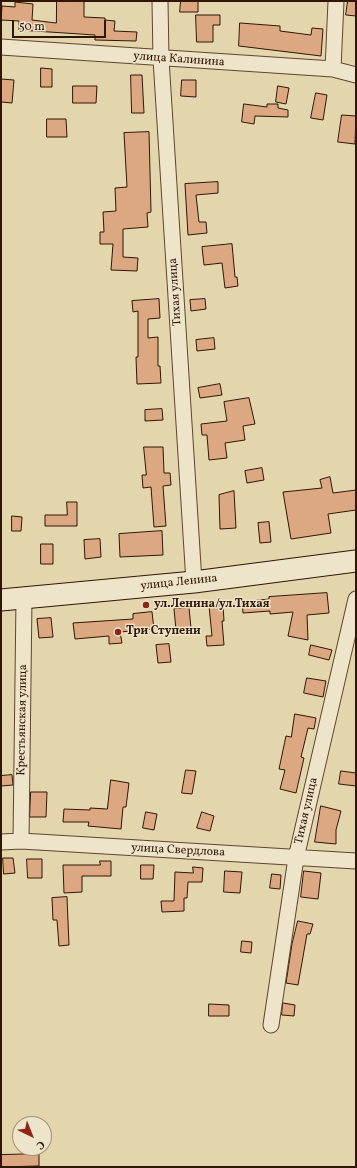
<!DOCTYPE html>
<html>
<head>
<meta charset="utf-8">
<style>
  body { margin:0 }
  #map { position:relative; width:357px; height:1168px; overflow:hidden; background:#e3d5ac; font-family:Vollkorn,serif }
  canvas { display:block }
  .frame { position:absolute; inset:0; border:2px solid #311504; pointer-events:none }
  .north { position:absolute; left:12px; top:1116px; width:40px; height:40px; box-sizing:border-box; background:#ede4c9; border:1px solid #a2917a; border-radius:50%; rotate:137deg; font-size:11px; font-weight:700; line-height:16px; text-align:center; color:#311504 }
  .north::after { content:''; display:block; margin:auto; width:14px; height:18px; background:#8f2418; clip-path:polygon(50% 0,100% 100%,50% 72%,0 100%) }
  .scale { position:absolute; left:12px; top:20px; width:94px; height:18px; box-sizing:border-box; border:2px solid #311504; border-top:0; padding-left:5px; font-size:12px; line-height:14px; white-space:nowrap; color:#311504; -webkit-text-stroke:3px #ede4c9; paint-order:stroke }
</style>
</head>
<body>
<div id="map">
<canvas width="357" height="1168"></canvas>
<div class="frame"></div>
<div class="north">С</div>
<div class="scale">50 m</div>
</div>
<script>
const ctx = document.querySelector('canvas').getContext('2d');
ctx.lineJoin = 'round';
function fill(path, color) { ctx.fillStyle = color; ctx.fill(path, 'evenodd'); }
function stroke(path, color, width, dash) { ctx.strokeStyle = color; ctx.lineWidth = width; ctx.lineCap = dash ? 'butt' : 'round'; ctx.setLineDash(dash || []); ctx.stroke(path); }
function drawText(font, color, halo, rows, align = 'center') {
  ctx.font = font + ' Vollkorn,serif'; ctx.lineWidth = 3; ctx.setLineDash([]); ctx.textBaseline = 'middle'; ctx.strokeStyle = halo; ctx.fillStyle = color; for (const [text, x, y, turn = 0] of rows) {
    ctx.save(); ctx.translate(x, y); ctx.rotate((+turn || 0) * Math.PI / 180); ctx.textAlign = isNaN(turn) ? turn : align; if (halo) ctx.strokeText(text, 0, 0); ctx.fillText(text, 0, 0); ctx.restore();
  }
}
const building = new Path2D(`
  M57,1H84V17L105,18V20L115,21L114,31L137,32L136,41L95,40V35L19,30V21L1,20L2,6L15,7V2L33,4L32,20L56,23Z
  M181,1H198V12H180Z
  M348,1H356V16L346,15Z
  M196,15H220V25H213V42H197Z
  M240,23L280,26V31L311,35L312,28L323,29L321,56L239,46Z
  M41,68L52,69V87H41Z
  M131,75H142L144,113H132Z
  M1,79L14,80L12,103L1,102Z
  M182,80H196V97L181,96Z
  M73,86H97L96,103H73Z
  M278,86L289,88L286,104L276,102Z
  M316,93L327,95L323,120L311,118Z
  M244,104L267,107V104H278V108L288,110V117L255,116L254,124L242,122Z
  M342,115L356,116L355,144L338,142Z
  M47,119H66L67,137H47Z
  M149,132L151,212L147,213L148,227L123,229V257L138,258L137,271L111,270L113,244H100V232H104L103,212L116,211L115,188L127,187L124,133Z
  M218,182V193L196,195L199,222H206L207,233L188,235L185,184Z
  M232,244L235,277H237L238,286L225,288L222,263L204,265L202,247Z
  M159,299L160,318L148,319V338L158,337V366H160L161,383L137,384L136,357H138V311L133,312L132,301Z
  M205,299L206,309L191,311L190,300Z
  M214,338L215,349L197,351L196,340Z
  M220,384L222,395L200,398L198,388Z
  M249,398L255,424L243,426L245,440L225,443L227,458L209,460L207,435H202L201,424L227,421L224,402Z
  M162,409L163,420L145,421V410Z
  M144,447H163L164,473H170L171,485L163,486L166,526L154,527L151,487L143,488L142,475H146Z
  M262,468L264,480L247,483L245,471Z
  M330,477L333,493L356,490V510L328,514L331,533L291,539L283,492L322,488L320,480Z
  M234,491L236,528L220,529L219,495Z
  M67,502H77V526H45V515H67Z
  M12,516L22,517L21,531H12Z
  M269,522L271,542L260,543L258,523Z
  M162,531L163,555L120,557L119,534Z
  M100,539L101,557L85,559L84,540Z
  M41,544H53V564H41Z
  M327,593L329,613L307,615L308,640L288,636L293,612L270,614V611L243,613L242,602L269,599V597Z
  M223,605L224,621H222L224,645L207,646L206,636H212L209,606Z
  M189,608L191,628L176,630L174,609Z
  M152,612L154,629L120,632L122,643L109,644V636L75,639L73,623L133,619V614Z
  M51,618L53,637L39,638L37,619Z
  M169,644L171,662L158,663L156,645Z
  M311,645L332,650L329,660L309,655Z
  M307,678L326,681L323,697L304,693Z
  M295,714L316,718L314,729L308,728L301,757L304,758L296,793L280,789L285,770L279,769L286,736L291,737Z
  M186,770L196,771L192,794L182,793Z
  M341,771L356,773V786L339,784Z
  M12,775L13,785L1,786V776Z
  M111,780L129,783L126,807H123L121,829L88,826L89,822H63L64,809L90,810V808L107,809Z
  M31,792H47L46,817H30Z
  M321,806L341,811L336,830V844L315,842Z
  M146,812L157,814L154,830L143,828Z
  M202,812L214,816L210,831L197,828Z
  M3,858H13L15,873L4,874Z
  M27,859H42V878H28Z
  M100,861H111V876H82V892L64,893L63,865H100Z
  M141,865H154L153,879H141Z
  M193,867L203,868L202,882H188L187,898H184V911L162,912L161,901H174L175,872L193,873Z
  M225,871L242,872L240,893L224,892Z
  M304,871L321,873L318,899L301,897Z
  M272,874L281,875L280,889L270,888Z
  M67,897L69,945L59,946L57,920H53L52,898Z
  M298,921L313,924L310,934H307L298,985L286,983L292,944Z
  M242,941L252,942L251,953L241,952Z
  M283,1003L295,1005L294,1016L282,1015Z
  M209,1004L229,1005V1016H209Z
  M39,1154V1166L1,1167V1155Z`);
fill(building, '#dba882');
stroke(building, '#311504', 1);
const street = new Path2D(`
  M160,1L161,59L194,582
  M1,47L333,69L356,75
  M333,69L336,1
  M21,841L24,598
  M1,842L21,841L356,861
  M271,1025L296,858L356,599`);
const secondary = new Path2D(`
  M1,600L194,582L356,561`);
stroke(street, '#5e452e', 17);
stroke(secondary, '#311504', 23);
stroke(street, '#ede4c9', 15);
stroke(secondary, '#ede4c9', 21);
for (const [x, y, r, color] of [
  [146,605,4,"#8f2418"],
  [118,632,4,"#8f2418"]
]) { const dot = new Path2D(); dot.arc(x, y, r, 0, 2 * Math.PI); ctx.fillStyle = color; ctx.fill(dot); stroke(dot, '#ede4c9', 1.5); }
drawText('12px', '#311504', '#ede4c9', [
  ["улица Калинина",179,60,4],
  ["Тихая улица",176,292,-94],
  ["улица Ленина",179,583,-6],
  ["Крестьянская улица",23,720,-89],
  ["Тихая улица",307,811,-77],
  ["улица Свердлова",178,851,3]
]);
drawText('bold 12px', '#311504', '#ede4c9', [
  ["ул.Ленина/ул.Тихая",154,605],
  ["Три Ступени",126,632]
], 'left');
</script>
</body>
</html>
